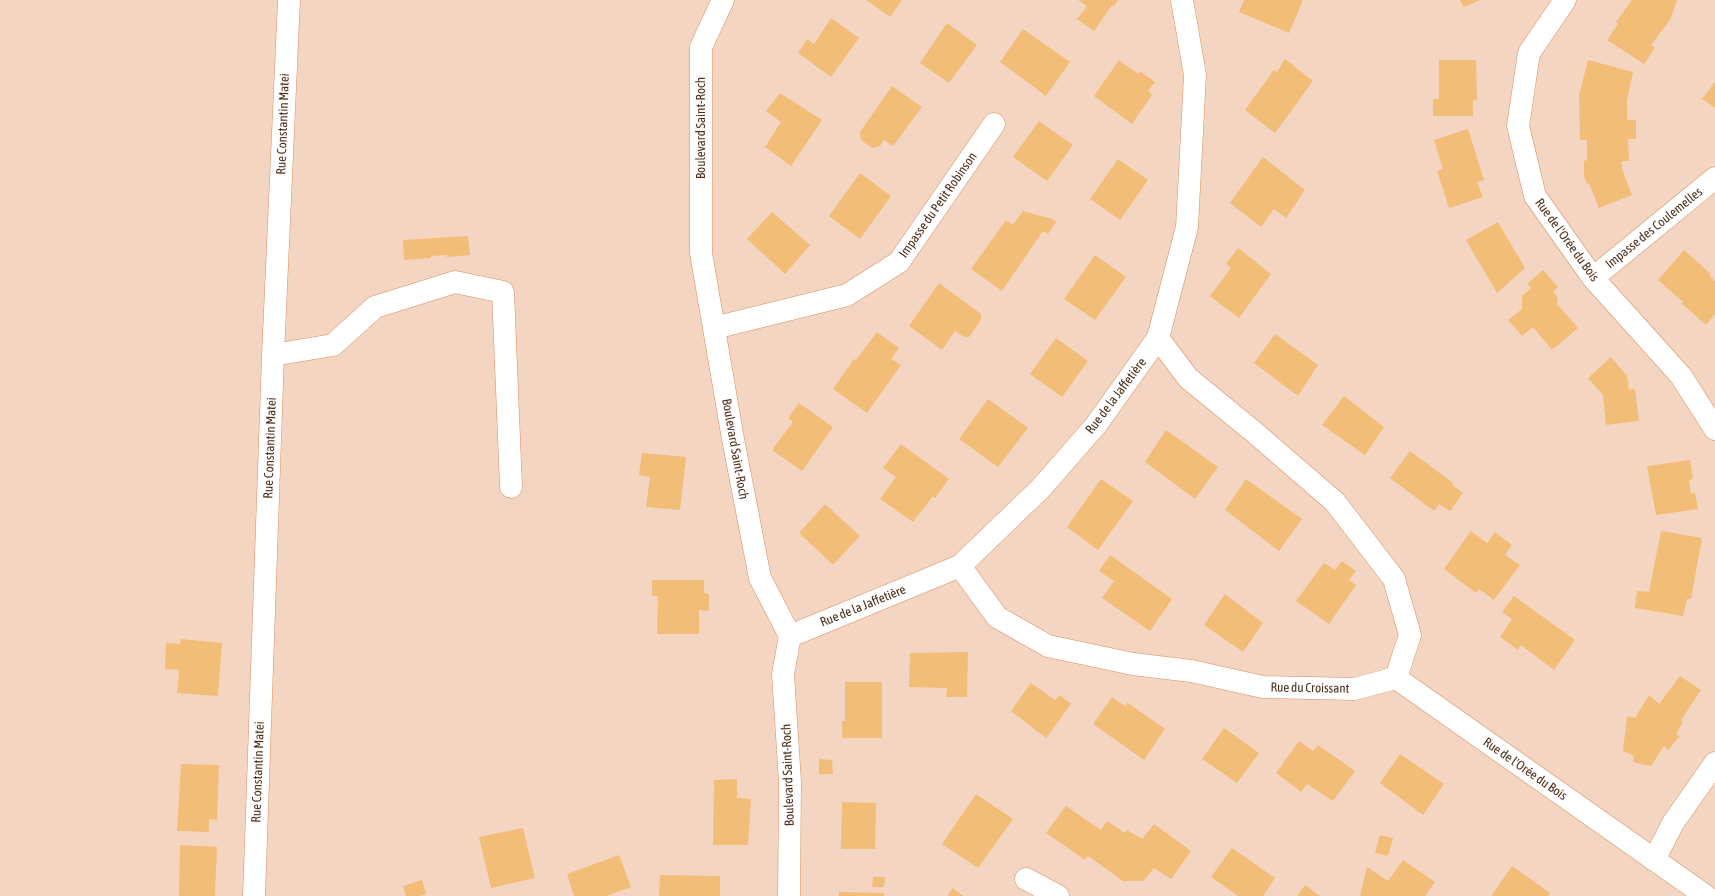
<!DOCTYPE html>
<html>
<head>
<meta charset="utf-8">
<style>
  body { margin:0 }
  canvas { display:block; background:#f4d5c2 }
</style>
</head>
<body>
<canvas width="1715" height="896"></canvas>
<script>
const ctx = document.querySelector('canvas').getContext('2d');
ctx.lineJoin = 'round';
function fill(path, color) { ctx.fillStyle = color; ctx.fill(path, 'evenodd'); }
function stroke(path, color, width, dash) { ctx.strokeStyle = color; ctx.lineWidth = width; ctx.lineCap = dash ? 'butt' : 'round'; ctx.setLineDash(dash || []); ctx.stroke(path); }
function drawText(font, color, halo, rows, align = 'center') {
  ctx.font = font + ' "Asap Condensed",sans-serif'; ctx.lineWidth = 3; ctx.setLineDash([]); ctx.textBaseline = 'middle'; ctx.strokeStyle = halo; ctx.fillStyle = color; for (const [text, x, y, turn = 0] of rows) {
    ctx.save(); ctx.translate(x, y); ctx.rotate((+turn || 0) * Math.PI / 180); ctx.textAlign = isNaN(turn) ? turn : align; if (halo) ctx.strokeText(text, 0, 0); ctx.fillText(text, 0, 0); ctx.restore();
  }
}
fill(new Path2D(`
  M866,0H902L890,17Z
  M1078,0H1118L1114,6L1112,5L1094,31L1077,19L1087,6Z
  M1244,0H1303L1289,33L1239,12Z
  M1460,0H1480L1464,7Z
  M1632,0H1677L1670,20L1651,45L1655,48L1644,64L1607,40L1618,24L1616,22Z
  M831,18L859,38L831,77L798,53L807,39L814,44Z
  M947,23L977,45L949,83L920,63Z
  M1023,29L1070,62L1046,96L1000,62Z
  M1285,59L1313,81L1275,133L1245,110L1274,70L1277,72Z
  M1119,60L1138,74L1140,71L1155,82L1148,91L1152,95L1132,124L1094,96Z
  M1439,60H1476L1477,100H1473V116H1433V99H1439Z
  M1588,60L1633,72L1627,100V120H1636V139H1628L1629,161H1622V169L1632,195L1599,208L1589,183L1587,184L1584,176V161L1587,160V140H1580L1579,95Z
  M1715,82V108L1702,99Z
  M892,86L922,107L893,146L884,140L880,146L872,148L861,140L860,132Z
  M780,93L822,120L791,166L765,147L781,122L766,111Z
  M1039,121L1073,145L1047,181L1013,157Z
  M1468,129L1484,180L1477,182L1483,197L1449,208L1437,171L1443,169L1434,140Z
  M1263,157L1305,190L1286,218L1274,209L1261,227L1230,203Z
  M1118,159L1148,180L1120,220L1090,199Z
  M860,173L891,196L860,239L829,216Z
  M1023,211L1052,219L1056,222L1048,234L1043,231L1002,291L971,269L1006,220L1013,225Z
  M772,212L810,245L785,274L747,239Z
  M1498,222L1525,268L1497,293L1466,240Z
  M468,236L470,255L446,257L447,255L431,256V258L404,260L403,240Z
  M1238,248L1271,274L1239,318L1210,296L1231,268L1226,264Z
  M1684,250L1711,274L1709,275L1715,281V314L1706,325L1682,304L1683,302L1658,280Z
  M1095,255L1126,277L1095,320L1064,299Z
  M1543,270L1558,287L1553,292L1558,298L1557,304L1578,328L1552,350L1533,327L1522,336L1508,320L1522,309V296L1531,288L1527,284Z
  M939,283L981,314V320L969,337H964L955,331L942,350L909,326Z
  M877,332L899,348L891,359L901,365L867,413L833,389L854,359L856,360Z
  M1275,334L1318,365L1298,396L1254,363Z
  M1056,338L1088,361L1062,397L1030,374Z
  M1611,357L1627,376L1629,390L1635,389L1639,421L1606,425L1603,395L1588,378Z
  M1344,396L1384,427L1365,455L1322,425Z
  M988,399L1028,428L998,467L959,439Z
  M799,403L833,427L802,471L772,450L793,422L788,418Z
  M1166,430L1218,467L1195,499L1145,462Z
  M901,444L949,479L935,498L933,496L913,522L880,499L896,477L883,468Z
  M1410,451L1453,483L1452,485L1463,493L1450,511L1439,504L1434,511L1390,478Z
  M642,453L686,457L680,510L646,507L650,477L639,475Z
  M1690,460L1693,479L1689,480L1691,494L1695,493L1698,509L1656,515L1647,466Z
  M1101,479L1133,501L1098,550L1067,527Z
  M1246,479L1302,519L1279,551L1225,510Z
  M825,504L860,536L833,565L799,533Z
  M1471,531L1487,543L1495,532L1512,545L1505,555L1520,565L1494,600L1479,589L1476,593L1444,569Z
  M1661,531L1702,538L1691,599H1687L1683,616L1635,608L1637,591L1649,592Z
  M1110,555L1172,599L1150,631L1102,598L1114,581L1099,571Z
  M1342,561L1356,571L1349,580L1356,585L1329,624L1296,601L1324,563L1335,570Z
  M652,580H704V593L709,594V611L699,610V634H657L658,596H652Z
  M1225,594L1263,623L1243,652L1204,625Z
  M1514,596L1575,640L1554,670L1521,645L1518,650L1500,637L1512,619L1502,612Z
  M181,639L222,643L218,696L177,693L179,670L165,669L166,643L180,644Z
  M968,652L967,697H946L947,688L909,687L910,653Z
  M1680,676L1701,690L1681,720L1683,722L1676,734L1680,736L1668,750L1664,746L1651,766L1633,762L1634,756L1623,751L1627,716L1635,718L1649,695L1659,704Z
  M845,682H882V738H842V721H845Z
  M1031,683L1055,700L1060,695L1071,704L1046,738L1011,711Z
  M1112,697L1125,706L1128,703L1165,729L1144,760L1093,724Z
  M1224,728L1259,753L1237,783L1202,759Z
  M1299,741L1313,751L1318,745L1355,771L1333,801L1307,784L1301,792L1276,773Z
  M1400,754L1444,784L1423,815L1380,783Z
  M819,759L832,760L833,774H819Z
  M181,764L219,765L217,820L209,819V832L177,831Z
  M737,779V798L751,799L748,845H713L714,780Z
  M976,794L1013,819L978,868L942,844Z
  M842,802L876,803L875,849H841Z
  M1066,806L1101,830L1107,821L1125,833L1127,830L1142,839L1154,824L1191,851L1171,879L1154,868L1143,881H1123L1088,856L1085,860L1046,833Z
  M523,828L535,878L491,888L479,837Z
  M1380,835L1393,838L1388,856L1375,853Z
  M180,845L217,847L215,896H179Z
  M1232,848L1275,878L1263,896H1238L1211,877Z
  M619,855L631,887L606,896H574L567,874Z
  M1403,860L1435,882L1425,896H1360L1367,867L1388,881Z
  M1512,866L1550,893L1548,896H1491Z
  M660,875L720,876V896H659Z
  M873,877H885L884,887H872Z
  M422,880L426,894L419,896H406L403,886Z
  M1305,885L1320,896H1297Z
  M953,888L963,896H947Z
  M839,892L884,893V896H839Z`), '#f2bd77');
const minor = new Path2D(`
  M723,0L701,47V253L733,439L760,578L790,636L783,674L790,782L789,896
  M1565,0L1529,53L1518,126L1535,196L1593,278L1681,376L1715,429
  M1593,278L1715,178
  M714,328L847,295L899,262L994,124
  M1158,338L1188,378L1254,432L1335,502L1394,579L1410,635L1396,678
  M273,355L333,345L375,307L455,282L503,292L511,487
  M960,566L997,617L1048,646L1133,664L1191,671L1263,687L1354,689L1396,678
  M790,636L960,566L1041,488L1096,425L1158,338L1187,227L1195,75L1182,0
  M1396,678L1706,896
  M1654,860L1673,823L1715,763
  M1026,879L1058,896
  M254,896L273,355L289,0`);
stroke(minor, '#d78f61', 23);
stroke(minor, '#fff', 22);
drawText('13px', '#4e301c', '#fdfdfd', [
  ["Rue Constantin Matei",283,124,-88],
  ["Boulevard Saint-Roch",701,128,-90],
  ["Impasse du Petit Robinson",938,205,-55],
  ["Impasse des Coulemelles",1654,228,-39],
  ["Rue de l'Orée du Bois",1567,240,54],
  ["Rue de la Jaffetière",1116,396,-53],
  ["Rue Constantin Matei",270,448,-88],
  ["Boulevard Saint-Roch",735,449,80],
  ["Rue de la Jaffetière",863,606,-22],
  ["Rue du Croissant",1310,688,1],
  ["Rue de l'Orée du Bois",1525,769,35],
  ["Rue Constantin Matei",258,772,-88],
  ["Boulevard Saint-Roch",788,775,-92]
]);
</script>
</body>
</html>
